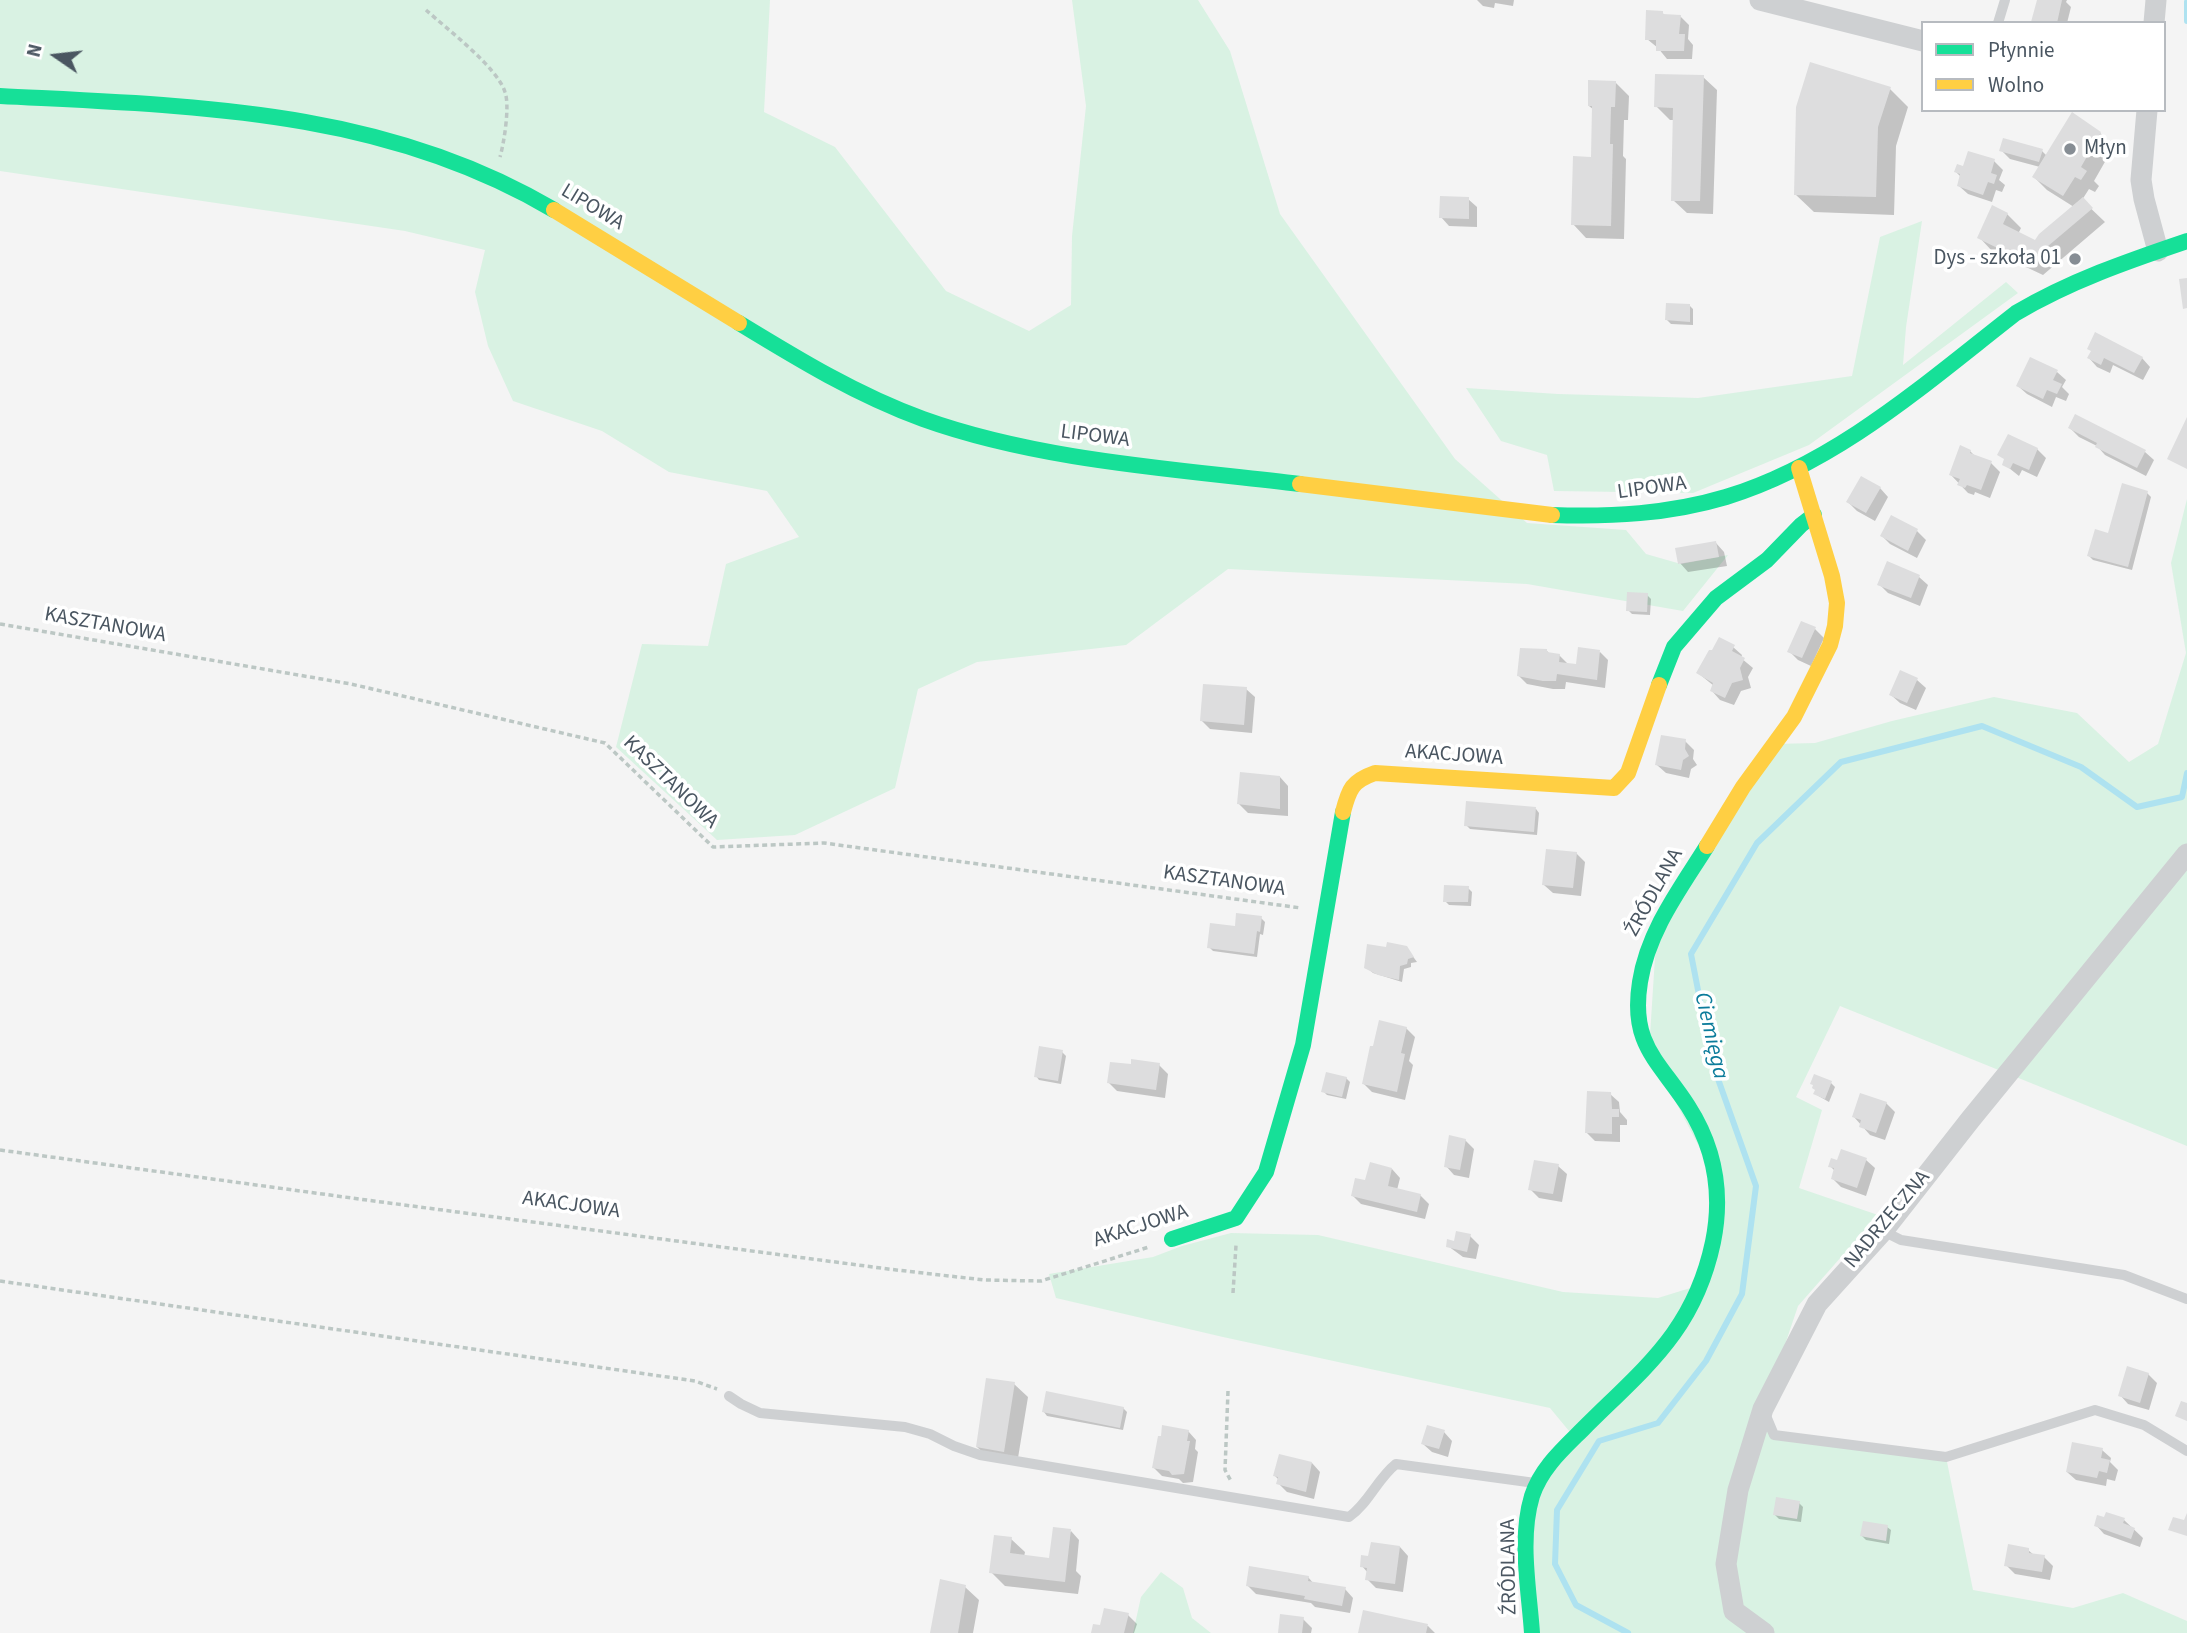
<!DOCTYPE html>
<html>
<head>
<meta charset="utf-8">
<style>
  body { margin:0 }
  #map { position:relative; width:2187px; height:1633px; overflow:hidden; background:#f4f4f4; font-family:"Source Sans 3",sans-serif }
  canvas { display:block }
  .legend { position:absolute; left:1921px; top:21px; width:245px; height:91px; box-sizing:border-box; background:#fff; border:2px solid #b7bbc0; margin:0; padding:9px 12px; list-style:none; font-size:21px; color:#4a5661 }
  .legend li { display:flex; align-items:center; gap:14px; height:35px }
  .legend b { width:35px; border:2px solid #b7bbc0 }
  .north { position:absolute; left:21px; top:21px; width:70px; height:70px; -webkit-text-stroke:5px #fff; paint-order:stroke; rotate:284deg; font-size:19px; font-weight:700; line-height:28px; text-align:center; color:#4a5661 }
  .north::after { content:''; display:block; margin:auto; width:24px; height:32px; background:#4a5661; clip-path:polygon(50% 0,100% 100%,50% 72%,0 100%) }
</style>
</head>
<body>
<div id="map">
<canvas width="2187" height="1633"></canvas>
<ul class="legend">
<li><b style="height:9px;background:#16e098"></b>Płynnie</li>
<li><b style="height:9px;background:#ffcf43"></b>Wolno</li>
</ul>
<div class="north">N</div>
</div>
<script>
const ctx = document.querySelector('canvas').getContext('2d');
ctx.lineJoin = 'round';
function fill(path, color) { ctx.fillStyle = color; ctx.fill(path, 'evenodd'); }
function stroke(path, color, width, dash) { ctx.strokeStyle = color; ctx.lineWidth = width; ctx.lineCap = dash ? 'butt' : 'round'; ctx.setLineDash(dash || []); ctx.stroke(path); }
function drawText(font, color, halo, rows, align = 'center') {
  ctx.font = font + ' "Source Sans 3",sans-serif'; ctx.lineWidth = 7; ctx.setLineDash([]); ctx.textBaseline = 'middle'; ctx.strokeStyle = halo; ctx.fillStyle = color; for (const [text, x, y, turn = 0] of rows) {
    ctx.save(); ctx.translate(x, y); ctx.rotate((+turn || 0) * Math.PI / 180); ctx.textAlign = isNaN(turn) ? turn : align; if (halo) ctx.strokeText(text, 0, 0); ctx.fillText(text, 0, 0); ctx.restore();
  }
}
fill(new Path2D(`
  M0,0H770L764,112L835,147L946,291L1029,331L1071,305L1072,236L1086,106L1072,0H1198L1230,51L1280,214L1455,459L1527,523L1626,530L1646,554L1681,564L1728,555L1683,611L1527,584L1228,569L1126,645L977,662L918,689L895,788L795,835L717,840L616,747L642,644L708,646L726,564L799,537L767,491L669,472L602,431L513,401L488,346L475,292L485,250L405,231L0,171Z
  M1922,221L1906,327L1903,365L2006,282L2018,293L1809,445L1693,493L1554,491L1547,455L1501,441L1466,388L1558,394L1698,398L1852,376L1880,237Z
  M2187,499V1146L1840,1006L1796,1097L1822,1110L1799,1188L1878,1215L1798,1306L1763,1410L1774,1435L1946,1457L1973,1590L2073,1608L2123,1593L2187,1621V1633H1532L1531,1498L1574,1437L1550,1408L1223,1337L1056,1298L1049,1274L1153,1257L1182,1246L1231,1233L1318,1235L1563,1292L1658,1298L1700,1285L1716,1179L1649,1051L1657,926L1775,744L1815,743L1892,721L1994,697L2077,713L2129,762L2158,744L2186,653L2171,563Z
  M1161,1572L1183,1588L1192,1618L1211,1633H1133L1141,1597Z`), '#d9f2e3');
fill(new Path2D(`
  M1477,0H1514L1513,6L1495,3L1494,8L1483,6Z
  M2039,0H2067L2066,2L2071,7L2067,23H2035L2033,21Z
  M1662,12L1665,16H1680L1689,25L1688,39L1693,45L1692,59H1667L1658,48L1647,39Z
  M1703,77L1717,90L1713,214L1687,213L1673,200L1675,120H1670L1656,106Z
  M1615,82L1629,96L1628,120H1624L1623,156L1626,159L1624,239L1586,238L1573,224L1592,158L1594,110L1589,106Z
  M1890,89L1908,107L1896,146L1894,215L1814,212L1795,194Z
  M2100,133L2114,146L2094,181L2099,186L2095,192L2089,189L2082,200L2105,222L2043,275L1992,251L1979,237L2007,214L2021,228L2018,234L2036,242L2074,207L2047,190L2034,177L2040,167L2010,159L2001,150L2042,151L2047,156Z
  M1994,161L2003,170L1999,180L2005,185L2002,192L1996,190L1992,202L1968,194L1959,186L1961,177L1956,172Z
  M1468,199L1477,207V227L1449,226L1441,217Z
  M1690,306L1693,309V325L1671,324L1667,320Z
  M2092,352L2142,358L2150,367L2143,380L2113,365L2110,373L2097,367L2089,358Z
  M2057,372L2066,380L2062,387L2069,394L2066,401L2056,397L2052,407L2027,394L2018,386Z
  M2070,428L2145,452L2154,460L2146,476L2105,455L2097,446L2079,437Z
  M2037,449L2046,458L2037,477L2022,470L2019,476L2004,464Z
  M1970,451L1976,457L1991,463L2000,472L1990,498L1975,492L1974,495L1968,493L1951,475Z
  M1880,488L1888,497L1875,521L1857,511L1848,502Z
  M2147,493L2151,497L2132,570L2093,560L2089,556Z
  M1891,517L1917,531L1926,540L1917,558L1890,544L1882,536Z
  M1716,543L1724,552L1727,566L1688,572L1680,563Z
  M1919,577L1928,585L1920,606L1888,593L1879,584Z
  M1647,595L1651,599L1650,615L1632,614L1628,610Z
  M1801,623L1815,629L1824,638L1811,666L1798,660L1789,651Z
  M1733,647L1742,655L1741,658L1753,668L1748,677L1751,688L1741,691L1734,705L1720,700L1712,691L1714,686L1698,673Z
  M1547,651L1550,654L1559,655L1569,665L1578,666L1600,652L1608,660L1605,688L1566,682L1565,689H1553L1527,684L1518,675Z
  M1917,680L1926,688L1916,710L1900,703L1891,695Z
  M1246,689L1255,697L1252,733L1210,729L1202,721Z
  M1685,741L1694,750L1693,759L1697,765L1691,769L1689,778L1666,773L1657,765Z
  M1280,777L1288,786V816L1248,813L1239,804Z
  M1536,809L1539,813L1537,835L1470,829L1466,825Z
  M1576,853L1585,862L1581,896L1553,893L1544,885Z
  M1468,888L1472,892L1471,906L1449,905L1445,901Z
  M1261,918L1265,922L1263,935L1260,934L1257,957L1213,951L1209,947L1236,928Z
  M1406,947L1417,962L1411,963V967L1404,969L1402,982L1373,973L1366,967L1388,948Z
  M1406,1028L1415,1037L1409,1061L1413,1065L1405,1100L1372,1092L1363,1083Z
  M1062,1052L1066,1056L1061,1084L1039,1080L1036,1076Z
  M1159,1065L1168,1074L1165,1098L1117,1091L1109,1083Z
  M1346,1078L1350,1082L1346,1099L1327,1095L1323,1091Z
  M1831,1083L1835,1087L1829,1102L1815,1094Z
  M1610,1094L1619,1102L1620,1112L1627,1120V1125H1620V1142L1595,1141L1586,1132Z
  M1886,1103L1895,1112L1885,1140L1870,1135L1854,1117Z
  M1465,1140L1474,1149L1469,1178L1454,1175L1446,1166Z
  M1866,1160L1875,1168L1866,1196L1841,1187L1833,1179L1835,1171L1830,1166L1838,1162Z
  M1558,1166L1567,1174L1562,1202L1539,1198L1530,1189Z
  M1392,1169L1400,1178L1397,1190L1420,1195L1429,1204L1425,1219L1361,1204L1353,1196L1366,1183Z
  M1470,1236L1479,1245L1476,1259L1463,1257L1448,1246Z
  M2148,1374L2157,1383L2149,1410L2128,1404L2120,1395Z
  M1014,1384L1028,1397L1017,1464L991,1460L977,1447Z
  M1123,1408L1127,1412L1123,1430L1047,1416L1044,1412Z
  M1188,1431L1196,1440L1195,1449L1198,1452L1193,1482L1183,1483L1179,1479L1162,1476L1154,1468Z
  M1444,1432L1452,1441L1448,1457L1432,1452L1423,1444Z
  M2102,1450L2111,1458L2110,1462L2118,1470L2115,1481L2107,1479L2106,1486L2076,1480L2067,1472Z
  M1312,1463L1320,1472L1314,1499L1287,1492L1278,1483L1279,1480L1275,1476Z
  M1799,1503L1803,1507L1801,1522L1779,1519L1775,1515Z
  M2124,1520L2143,1538L2140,1547L2104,1534L2096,1525Z
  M1887,1527L1891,1530L1889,1544L1866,1540L1862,1536Z
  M1071,1531L1079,1540L1076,1571L1081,1576L1078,1594L1005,1586L991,1572L1011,1539L1025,1552L1024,1557L1051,1560Z
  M1400,1547L1408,1556L1403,1592L1376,1588L1367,1579L1368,1573L1362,1566L1370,1558Z
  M2028,1550L2034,1555L2044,1557L2053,1566L2050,1580L2015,1574L2006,1565Z
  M1308,1577L1314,1584L1345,1589L1353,1598L1350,1613L1315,1607L1311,1603L1256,1594L1248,1586Z
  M965,1587L979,1600L973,1633H932Z
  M1128,1615L1137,1624L1134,1633H1092Z
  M1303,1619L1312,1628L1311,1633H1280Z
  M1428,1626L1435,1633H1360Z`), '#0003');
stroke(new Path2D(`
  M2187,2V21
  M1628,1633L1576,1605L1555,1564L1557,1510L1599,1441L1658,1423L1706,1361L1742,1294L1756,1186L1712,1062L1691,954L1757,843L1841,762L1982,726L2081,767L2137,807L2182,797L2187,773`), '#aee2f0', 6);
fill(new Path2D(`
  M2037,0H2062L2057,23L2031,22Z
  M1646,10L1663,11V14L1681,15L1679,34H1685L1684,51H1656V40H1645Z
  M1810,62L1891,87L1878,127L1876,197L1794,195L1796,107Z
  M1655,74L1704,75L1700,201H1671L1673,108L1654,107Z
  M1588,80L1616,81L1615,107H1611L1610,144H1613L1611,226L1571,225L1573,156L1591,157L1592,106H1588Z
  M2072,112L2101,132L2081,167L2087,171L2081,180L2075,177L2063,196L2032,177Z
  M2003,138L2043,149L2039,162L1999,151Z
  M1968,151L1995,159L1991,173L1997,175L1994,184L1988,182L1983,195L1957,186L1960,174L1954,172L1957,164L1963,166Z
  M1440,196L1469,197V219L1439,218Z
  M2083,197L2093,208L2028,263L1977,238L1992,205L2008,213L2003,224L2035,240L2039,234Z
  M2187,278V308L2183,309L2179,279Z
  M1666,303L1690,304V322L1665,320Z
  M2095,332L2143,357L2134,373L2104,358L2101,365L2087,358L2091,351L2087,349Z
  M2030,357L2058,370L2053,380L2062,384L2057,394L2047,390L2043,399L2016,386Z
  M2075,414L2146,450L2137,468L2095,447L2097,443L2068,428Z
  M2187,417V469L2167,459Z
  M2008,434L2038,448L2029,470L2013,463L2010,469L2002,465L2004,459L1997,455Z
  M1960,445L1971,450L1970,453L1992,461L1981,490L1967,485L1965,488L1957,485L1960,479L1949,475Z
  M1861,476L1881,487L1866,513L1846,502Z
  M2122,483L2148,491L2128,567L2087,556L2095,529L2108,533Z
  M1891,515L1918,529L1908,551L1880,536Z
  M1716,541L1719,557L1678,564L1675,548Z
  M1887,561L1920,575L1911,598L1877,585Z
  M1627,592L1648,593L1647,612L1626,611Z
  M1801,621L1816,627L1802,658L1787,652Z
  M1719,637L1735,645L1732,651L1745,658L1740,668L1743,680L1732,683L1725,698L1710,691L1713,683L1696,673L1709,650H1712Z
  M1578,647L1600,650L1597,680L1557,674L1556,681H1543L1517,676L1520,648L1547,649V652L1560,654L1559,662L1576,664Z
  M1900,670L1918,678L1907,703L1889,695Z
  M1203,684L1247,687L1244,725L1200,721Z
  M1661,735L1686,739L1685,749L1689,756L1683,760L1681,770L1655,765Z
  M1240,772L1280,776V809L1237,804Z
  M1466,801L1536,807L1534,832L1464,826Z
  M1546,849L1577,852L1573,888L1542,885Z
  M1444,885L1469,886L1468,902H1443Z
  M1236,913L1262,916L1260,932L1257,931L1254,954L1207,948L1210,923L1235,926Z
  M1387,942L1407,946L1414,957L1408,959L1407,964L1400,966L1399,980L1378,975L1364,968L1367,944L1386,947Z
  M1379,1020L1407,1027L1401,1053L1405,1054L1397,1092L1362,1084L1370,1046H1373Z
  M1039,1046L1063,1050L1058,1081L1034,1077Z
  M1131,1059L1160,1063L1156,1090L1107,1083L1110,1062L1131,1064Z
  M1326,1072L1347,1077L1342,1097L1321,1092Z
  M1814,1074L1832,1081L1825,1099L1813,1094L1815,1090L1812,1088L1813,1085L1810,1084Z
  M1587,1091L1611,1092L1612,1109H1619V1117H1612V1134L1585,1133Z
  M1860,1093L1887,1102L1876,1133L1859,1127L1861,1120L1852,1117Z
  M1449,1135L1466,1139L1460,1170L1444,1167Z
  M1841,1149L1867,1158L1857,1188L1831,1179L1834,1168L1828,1167L1831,1158L1837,1160Z
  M1534,1160L1559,1164L1553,1194L1528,1190Z
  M1370,1162L1392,1168L1388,1186L1421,1194L1417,1212L1351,1196L1355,1178L1365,1180Z
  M1456,1231L1471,1234L1467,1252L1446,1247L1447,1239L1454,1241Z
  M2127,1366L2149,1373L2140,1403L2118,1396Z
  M986,1378L1015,1382L1004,1452L976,1447Z
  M1046,1391L1124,1407L1120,1428L1042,1412Z
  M2181,1401L2187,1403V1421L2175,1416Z
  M1162,1425L1189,1430L1187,1441H1190L1184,1474L1172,1475L1169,1471L1152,1468L1158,1436H1161Z
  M1427,1425L1445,1430L1439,1449L1421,1444Z
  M2072,1442L2103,1448L2101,1458L2110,1460L2107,1473L2099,1471L2097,1478L2066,1472Z
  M1279,1454L1312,1462L1306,1492L1276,1484L1278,1477L1273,1476Z
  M1776,1497L1800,1501L1797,1519L1773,1515Z
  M2106,1512L2125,1518L2123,1523L2135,1528L2131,1539L2094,1526L2097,1515L2104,1517Z
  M2187,1513V1536L2168,1530L2173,1517L2184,1520Z
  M1863,1521L1888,1525L1886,1541L1860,1536Z
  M1053,1527L1071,1529L1065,1582L989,1573L994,1535L1012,1537L1010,1553L1049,1558Z
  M1371,1542L1400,1546L1395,1584L1365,1580L1367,1568L1360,1567L1361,1555L1368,1556Z
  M2008,1544L2029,1548V1553L2045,1555L2042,1572L2004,1566Z
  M1249,1566L1309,1576L1308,1581L1346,1587L1342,1606L1304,1599L1305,1596L1246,1586Z
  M940,1579L966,1585L958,1633H930Z
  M1104,1608L1129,1613L1124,1633H1091L1093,1624L1100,1625Z
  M1363,1610L1428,1624L1426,1633H1358Z
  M1280,1614L1304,1617L1302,1633H1278Z`), '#ddddde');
stroke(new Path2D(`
  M426,10C447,29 497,67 505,92C510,106 504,143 500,157
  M0,624L351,684L605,743L713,847L824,843L1301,908
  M0,1150L359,1199L888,1269L984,1280L1041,1281L1149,1247
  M0,1281L695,1381L717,1389
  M1233,1293L1236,1245
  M1228,1391L1225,1470L1231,1481`), '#bcc7c4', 3.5, [5, 3.5]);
stroke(new Path2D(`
  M1998,23L2005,0
  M1883,1231L1901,1240L2124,1275L2187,1299
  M729,1396L741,1404L760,1413L905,1427L930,1434L954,1446L980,1455L1349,1517C1369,1503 1377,1479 1396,1464L1535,1483
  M1764,1411L1774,1435L1946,1457L2095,1410L2144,1425L2187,1451`), '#ced0d2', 10);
stroke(new Path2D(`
  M1760,0L1923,41
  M2154,23L2156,0
  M2147,110L2141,180L2144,199L2158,251
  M1764,1633L1734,1611L1726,1564L1738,1490L1763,1409L1817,1304L1883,1231L1970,1120L2187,854`), '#ced0d2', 21);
stroke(new Path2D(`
  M0,96C193,106 382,108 554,210
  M739,323C798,359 857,395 923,419C1040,461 1176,469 1300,484
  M1552,515C1611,517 1669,514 1726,497C1837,463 1926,383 2016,313C2070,281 2128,261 2187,241
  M1659,685L1674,647L1716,598L1767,560L1801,525L1814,515
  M1172,1239L1236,1218L1266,1172L1303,1045L1343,812
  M1532,1633C1529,1589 1519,1539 1532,1496C1541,1468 1563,1449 1583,1429C1644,1368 1694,1332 1713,1242C1723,1193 1715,1148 1688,1106C1658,1060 1630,1044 1640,982C1648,931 1680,889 1707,846`), '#16e098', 16);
stroke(new Path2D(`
  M554,210L739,323
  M1300,484L1552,515
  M1343,812C1349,789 1352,781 1375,773L1614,788L1628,773L1659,685
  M1707,846L1743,787L1794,717L1830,645L1835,626L1837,603L1832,576L1799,468`), '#ffcf43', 16);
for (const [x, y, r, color] of [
  [2070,149,7,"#868d94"],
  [2075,259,7,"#868d94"]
]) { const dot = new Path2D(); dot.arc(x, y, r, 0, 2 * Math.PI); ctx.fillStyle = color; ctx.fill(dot); stroke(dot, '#fff', 2.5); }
drawText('21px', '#4a5661', '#fff', [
  ["Młyn",2084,149],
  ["Dys - szkoła 01",2061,259,"right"]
], 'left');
drawText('21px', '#4a5661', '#fff', [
  ["LIPOWA",592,208,31],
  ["LIPOWA",1095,437,7],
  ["LIPOWA",1652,489,-8],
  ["KASZTANOWA",105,626,10],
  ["AKACJOWA",1454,756,4],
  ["KASZTANOWA",670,783,44],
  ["KASZTANOWA",1224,882,8],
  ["ŹRÓDLANA",1655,893,-61],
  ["AKACJOWA",571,1206,8],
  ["NADRZECZNA",1888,1220,-50],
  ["AKACJOWA",1141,1227,-18],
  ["ŹRÓDLANA",1510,1567,-91]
]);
drawText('italic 23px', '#0c7c9b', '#fff', [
  ["Ciemięga",1710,1036,77]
]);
</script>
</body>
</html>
